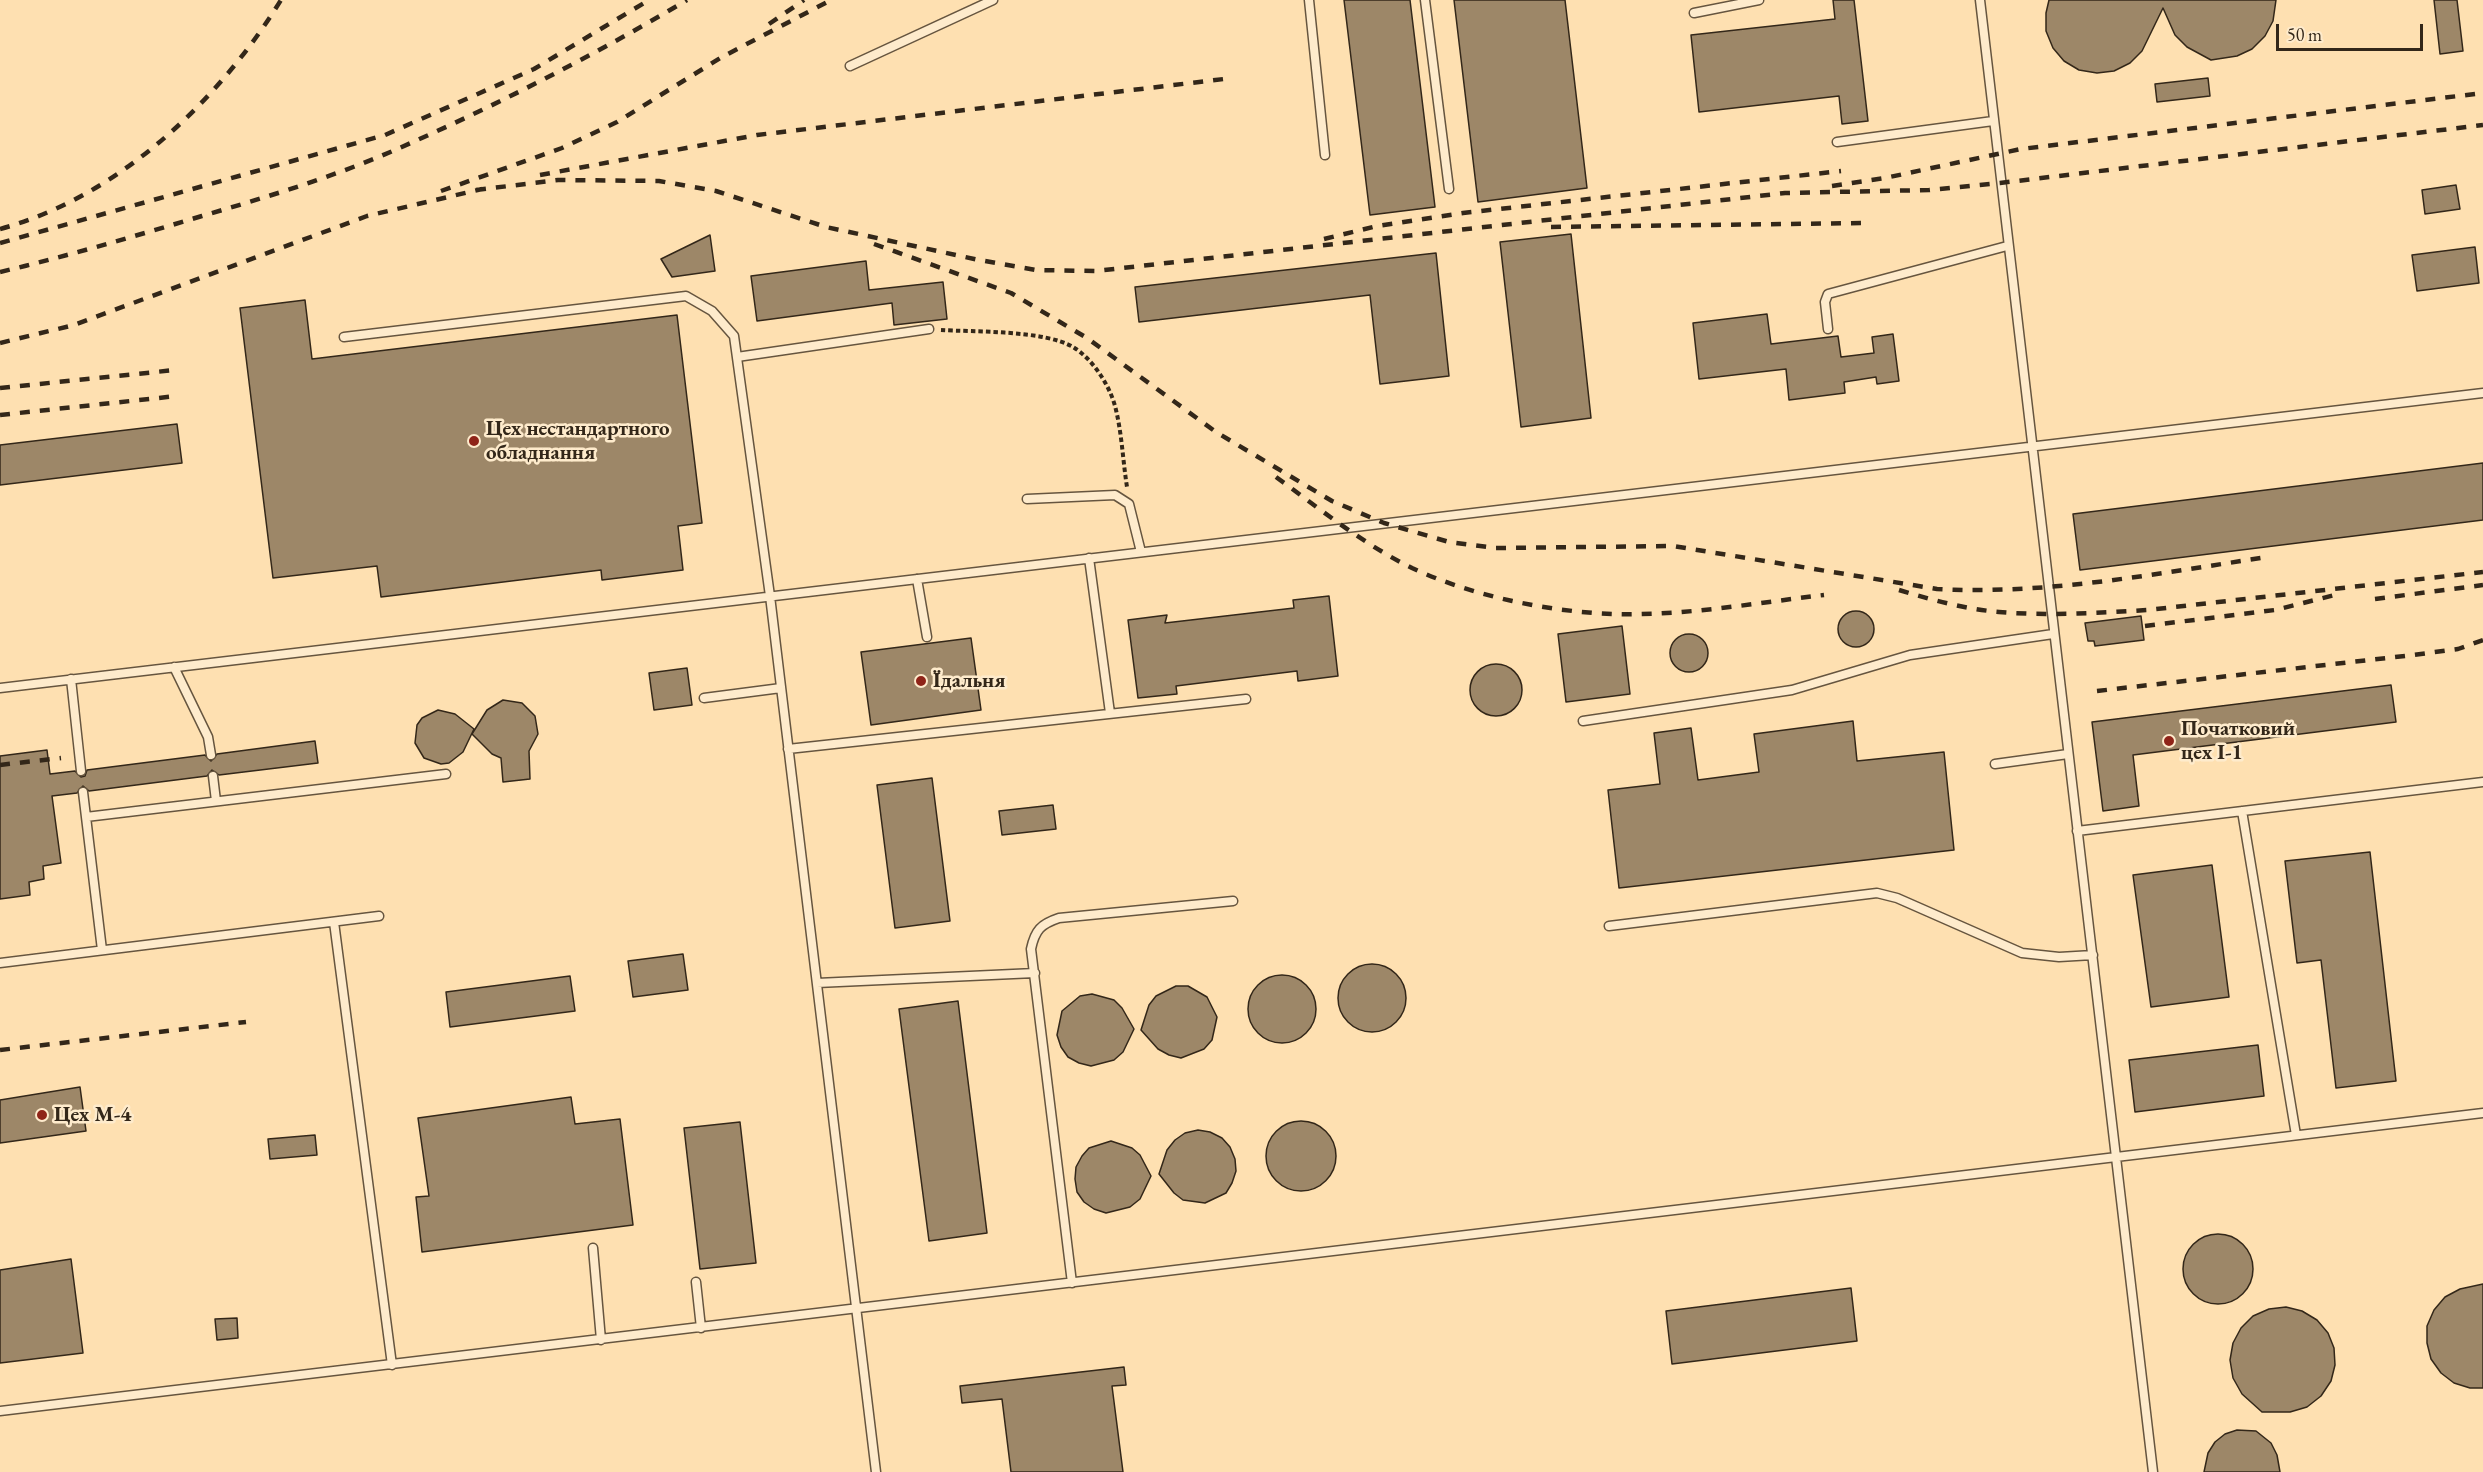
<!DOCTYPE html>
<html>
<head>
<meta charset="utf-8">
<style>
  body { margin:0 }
  #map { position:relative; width:2483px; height:1472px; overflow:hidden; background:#fee0b1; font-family:"EB Garamond",serif }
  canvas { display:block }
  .scale { position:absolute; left:2276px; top:24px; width:147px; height:27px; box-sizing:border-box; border:3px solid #332719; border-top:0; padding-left:8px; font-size:18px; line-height:21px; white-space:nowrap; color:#332719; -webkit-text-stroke:4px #feebcc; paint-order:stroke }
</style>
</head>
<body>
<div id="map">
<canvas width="2483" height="1472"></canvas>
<div class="scale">50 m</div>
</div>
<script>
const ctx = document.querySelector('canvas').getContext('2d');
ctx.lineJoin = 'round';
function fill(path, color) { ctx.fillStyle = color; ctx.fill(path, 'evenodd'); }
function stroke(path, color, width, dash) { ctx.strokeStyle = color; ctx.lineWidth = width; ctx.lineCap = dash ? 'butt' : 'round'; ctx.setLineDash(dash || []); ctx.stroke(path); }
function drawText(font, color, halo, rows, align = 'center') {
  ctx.font = font + ' "EB Garamond",serif'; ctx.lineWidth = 5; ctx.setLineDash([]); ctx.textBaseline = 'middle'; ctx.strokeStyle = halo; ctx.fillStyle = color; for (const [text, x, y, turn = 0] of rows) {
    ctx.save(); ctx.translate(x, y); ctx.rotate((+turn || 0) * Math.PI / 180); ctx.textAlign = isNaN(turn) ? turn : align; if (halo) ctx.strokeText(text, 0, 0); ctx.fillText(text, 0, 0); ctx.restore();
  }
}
const building = new Path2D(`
  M1344,0H1410L1435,207L1370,215Z
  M1454,0H1565L1587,188L1478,202Z
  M1833,0H1854L1868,121L1842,124L1839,96L1699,112L1691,35L1835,19Z
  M2049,0H2276L2273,21L2265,36L2252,49L2237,56L2211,60L2187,47L2175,35L2163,8L2142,51L2130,63L2114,71L2097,73L2079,70L2064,61L2053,48L2046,31V13Z
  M2434,0H2457L2463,51L2440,54Z
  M2208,78L2210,96L2157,102L2155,84Z
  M2456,185L2460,209L2425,214L2422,190Z
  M1571,234L1591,418L1521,427L1500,242Z
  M710,235L715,271L672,277L661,259Z
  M2475,247L2479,283L2417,291L2412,255Z
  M1436,253L1449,376L1380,384L1370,295L1139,322L1135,287Z
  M866,261L869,290L943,282L947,319L894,325L892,303L757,321L751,276Z
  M305,300L312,359L677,315L702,523L678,526L683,570L602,580L601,570L381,597L377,566L273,578L240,308Z
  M1767,314L1771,344L1838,336L1841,357L1874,353L1872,337L1893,334L1899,381L1877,384L1876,377L1844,382L1845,393L1789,400L1786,369L1699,379L1693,323Z
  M177,424L182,463L0,485V445Z
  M2483,463V520L2080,570L2073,514Z
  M1329,596L1338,676L1298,681L1297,671L1176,686L1177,694L1138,698L1128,620L1167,615L1165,623L1294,608L1293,600Z
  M1838 629a18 18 0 1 1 36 0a18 18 0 1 1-36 0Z
  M2141,616L2144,640L2095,646L2094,641H2088L2085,623Z
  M1622,626L1630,694L1566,702L1558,634Z
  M1670 653a19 19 0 1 1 38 0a19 19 0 1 1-38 0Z
  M971,638L981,710L871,725L861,652Z
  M1470 690a26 26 0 1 1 52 0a26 26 0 1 1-52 0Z
  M687,668L692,705L654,710L649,673Z
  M2391,685L2396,722L2133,755L2139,806L2103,811L2092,722Z
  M503,700L522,703L535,716L538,734L529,751L530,779L503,782L501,758L492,754L472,734L487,710Z
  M438,710L455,714L474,729L463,752L449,763L441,764L424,758L415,743L417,725L422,718Z
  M1853,721L1857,761L1944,752L1954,850L1619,888L1608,790L1660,784L1654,733L1691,728L1698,780L1759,772L1754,734Z
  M315,741L318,763L219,775L212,770L207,776L89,791L83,786L77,793L52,796L61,863L43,866L44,879L29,882L30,895L0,899V756L47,750L50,774L75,771L81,777L85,776L87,770L205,755L211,761L217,754Z
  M932,778L950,921L895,928L877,785Z
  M1053,805L1056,829L1002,835L999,811Z
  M2370,852L2396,1081L2336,1088L2321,960L2297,963L2285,861Z
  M2212,865L2229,997L2151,1007L2133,875Z
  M683,954L688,990L633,997L628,961Z
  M1338 998a34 34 0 1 1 68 0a34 34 0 1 1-68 0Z
  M1248 1009a34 34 0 1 1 68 0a34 34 0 1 1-68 0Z
  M570,976L575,1011L450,1027L446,992Z
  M1176,986H1188L1207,997L1217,1017L1212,1040L1204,1049L1181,1058L1169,1055L1158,1049L1141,1030L1149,1005L1156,996Z
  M1092,994L1114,1000L1122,1008L1134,1029L1123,1052L1114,1060L1091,1066L1079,1063L1068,1057L1061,1047L1057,1035L1062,1011L1080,996Z
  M958,1001L987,1233L929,1241L899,1009Z
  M2258,1045L2264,1096L2135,1112L2129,1060Z
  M80,1087L86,1131L0,1143V1100Z
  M571,1097L575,1124L620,1119L633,1225L422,1252L416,1197L429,1196L418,1118Z
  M1266 1156a35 35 0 1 1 70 0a35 35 0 1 1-70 0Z
  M740,1122L756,1263L700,1269L684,1128Z
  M1198,1130L1210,1132L1222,1138L1230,1147L1235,1159L1236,1171L1232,1183L1226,1193L1205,1203L1183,1200L1174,1193L1159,1174L1167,1150L1175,1140L1185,1133Z
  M315,1135L317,1155L270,1159L268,1139Z
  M1111,1141L1132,1148L1140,1155L1151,1176L1140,1199L1130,1207L1106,1213L1094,1209L1084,1202L1077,1192L1075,1179L1076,1167L1082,1156L1089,1148Z
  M2183 1269a35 35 0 1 1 70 0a35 35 0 1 1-70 0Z
  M71,1259L83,1353L0,1363V1270Z
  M2483,1284V1388H2470L2454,1383L2441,1373L2431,1359L2427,1343V1326L2434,1310L2445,1297L2460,1289Z
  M1851,1288L1857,1341L1672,1364L1666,1311Z
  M2286,1307L2302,1311L2317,1320L2328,1333L2334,1348L2335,1365L2331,1381L2321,1396L2307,1407L2290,1412H2262L2242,1394L2233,1378L2230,1360L2233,1343L2241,1328L2253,1316L2269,1309Z
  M237,1318L238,1338L217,1340L215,1319Z
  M1124,1367L1126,1385L1112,1386L1123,1472H1011L1002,1399L962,1403L960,1386Z
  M2237,1430L2256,1431L2271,1443L2277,1455L2280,1472H2204L2208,1453L2215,1442L2225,1434Z`);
fill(building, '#9d8768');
stroke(building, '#332719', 1.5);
const lane = new Path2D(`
  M1309,0L1325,155
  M1425,0L1449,189
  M1980,0L2153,1472
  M1694,13L1759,0
  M850,66L993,0
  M1837,142L1993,121
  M1828,329L1825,302L1828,294L2007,246
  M344,337L686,296L712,311L734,336L770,596L876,1472
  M737,357L929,329
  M1027,499L1115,495L1129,504L1141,552
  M1089,558L1110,713
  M917,579L927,637
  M174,667L208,737L211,755
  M71,679L81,771
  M0,688L2483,393
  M704,698L781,688
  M1583,721L1792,690L1910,655L2053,634
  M788,749L1246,699
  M1995,764L2068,754
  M213,776L216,801
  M83,792L102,950
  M2242,811L2296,1135
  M86,817L446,774
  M2077,831L2483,782
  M334,922L392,1365
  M1609,926L1877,893L1897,898L2022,953L2059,957L2093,955
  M0,963L379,916
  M817,983L1035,973
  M593,1248L601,1340
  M696,1282L701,1328
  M1072,1283L1031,949C1035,930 1041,924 1059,918L1233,901
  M0,1411L2483,1113`);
stroke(lane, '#66553f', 11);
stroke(new Path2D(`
  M941,330C975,332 1044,330 1073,347C1093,359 1111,387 1116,410C1122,435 1123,462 1127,487`), '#332719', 4, [4.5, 3]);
stroke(lane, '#feebcc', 8);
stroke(new Path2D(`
  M769,24L804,0
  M540,175L757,135L1224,79
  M1832,186L1885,178L2021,149L2483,93
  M476,190L558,180L659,181L716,191L826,227L979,260L1036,270L1096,271L1785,193L1929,190L2000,183L2483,125
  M441,191L562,148L617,122L722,57L831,0
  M1551,227L1862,223
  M0,229C118,197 218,102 281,0
  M1324,239L1377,226L1463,213L1841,171
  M0,243L385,135L534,69L649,0
  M874,244L1011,293L1087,338L1216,432L1332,501L1384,523L1449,542L1496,548L1673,546L1937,589C2045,595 2154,574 2261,558
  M0,272C68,256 135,236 202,216C267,197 333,177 395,150C495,106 593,56 687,0
  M0,343L74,325L367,216L482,189
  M0,388L175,370
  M0,415L177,396
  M1276,477C1320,509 1363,544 1412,568C1472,596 1549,612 1615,614C1684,616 1755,603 1824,595
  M1899,590C1932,600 1965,609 1999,612C2048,616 2099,613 2148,610L2483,572
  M2375,599L2483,585
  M2145,626L2275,610L2335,595
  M2097,691L2413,655L2458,649L2483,640
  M0,765L61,758
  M0,1050L246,1022`), '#332719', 4.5, [10, 10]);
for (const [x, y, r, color] of [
  [474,441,6,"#8f2418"],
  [921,681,6,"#8f2418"],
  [2169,741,6,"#8f2418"],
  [42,1115,6,"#8f2418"]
]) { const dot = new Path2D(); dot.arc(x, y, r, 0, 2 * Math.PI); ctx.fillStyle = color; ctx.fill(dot); stroke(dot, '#feebcc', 2); }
drawText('bold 21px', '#332719', '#feebcc', [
  ["Цех нестандартного",486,429],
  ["обладнання",486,453],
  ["Їдальня",933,681],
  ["Початковий",2181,729],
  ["цех І-1",2181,753],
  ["Цех М-4",54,1115]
], 'left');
</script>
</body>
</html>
